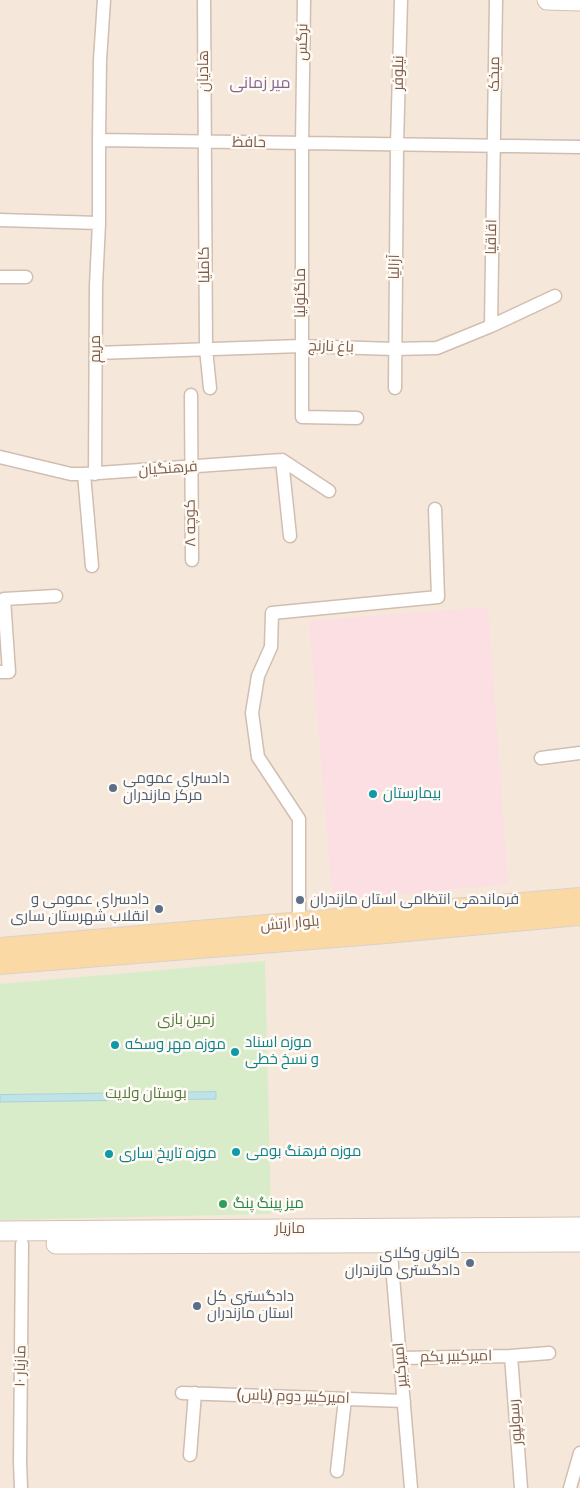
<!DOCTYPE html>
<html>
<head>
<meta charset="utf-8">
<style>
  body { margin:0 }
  canvas { display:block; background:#fdf6ec }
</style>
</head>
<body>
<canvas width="580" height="1488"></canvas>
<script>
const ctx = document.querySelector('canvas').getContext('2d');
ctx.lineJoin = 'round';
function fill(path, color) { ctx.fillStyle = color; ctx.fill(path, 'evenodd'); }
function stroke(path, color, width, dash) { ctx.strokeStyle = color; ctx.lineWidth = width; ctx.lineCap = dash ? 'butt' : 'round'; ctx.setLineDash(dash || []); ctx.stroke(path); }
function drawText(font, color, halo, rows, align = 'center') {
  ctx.font = font + ' Signika,Cairo,sans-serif'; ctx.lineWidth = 5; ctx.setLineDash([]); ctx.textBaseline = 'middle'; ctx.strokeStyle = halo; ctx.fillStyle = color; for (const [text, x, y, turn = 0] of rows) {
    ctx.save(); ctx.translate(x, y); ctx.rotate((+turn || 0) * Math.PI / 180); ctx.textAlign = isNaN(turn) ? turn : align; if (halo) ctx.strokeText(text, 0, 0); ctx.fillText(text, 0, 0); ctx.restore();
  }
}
fill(new Path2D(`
  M0,0H580V1488H0Z`), '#f5e8da');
fill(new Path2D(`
  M488,607L508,884L333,901L309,621Z`), '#fbdfe3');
fill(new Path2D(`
  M265,961L271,1214L0,1220V984Z`), '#d8ecc9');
const water = new Path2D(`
  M216,1092V1099L0,1102V1095Z`);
fill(water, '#bfe3e8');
stroke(water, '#a5d3da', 1);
const street = new Path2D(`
  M204,0L206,349L210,388
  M304,0L302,144V417L357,418
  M99,140L100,60L104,0
  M0,220L99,223V140L580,147
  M0,277H26
  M491,326L496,0
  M96,353L301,346L394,349L437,348L491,326L555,296
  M395,388L397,145L401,0
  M191,395L192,560
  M0,457L71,474H84L282,460L329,491
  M282,460L290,536
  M84,474L92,566
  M95,474L96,286L99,223
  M0,672H9L4,599L56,596
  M541,758L580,753
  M299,923V819L258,757L252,713L258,676L271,647L272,613L438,597L435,509
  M390,1242L411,1488
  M511,1356L521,1488
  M401,1358L511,1356L549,1353
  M182,1393L404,1401
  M190,1455L195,1393
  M337,1471L345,1399
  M21,1488L20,1462L22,1244
  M570,1488L580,1453`);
const secondary = new Path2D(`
  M547,0L580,1
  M0,1231L580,1227
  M56,1244L580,1242`);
const primary = new Path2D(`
  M0,948L580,898
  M0,964L386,933L580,915`);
stroke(street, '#d1beb0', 15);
stroke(secondary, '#d6c0b0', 21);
stroke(primary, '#dad1cd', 22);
stroke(street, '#fff', 12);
stroke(secondary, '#fff', 19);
stroke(primary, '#fbd9a5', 20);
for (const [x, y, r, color] of [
  [113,788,5,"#5c6f8a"],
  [373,794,5,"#0f9aa8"],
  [300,900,5,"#5c6f8a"],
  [159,909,5,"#5c6f8a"],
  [115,1045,5,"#0f9aa8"],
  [235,1052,5,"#0f9aa8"],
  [236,1152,5,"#0f9aa8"],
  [109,1154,5,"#0f9aa8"],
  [223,1204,5,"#2e9e5b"],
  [470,1263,5,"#5c6f8a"],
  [197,1306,5,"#5c6f8a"]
]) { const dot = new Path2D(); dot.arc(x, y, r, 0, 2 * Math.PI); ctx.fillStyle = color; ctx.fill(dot); stroke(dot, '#fffaf3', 2); }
drawText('15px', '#7a5c4d', '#fffaf3', [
  ["نرگس",303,42,-89],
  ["هادیان",204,71,-90],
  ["نیلوفر",399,73,-89],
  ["میخک",495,74,-89],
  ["حافظ",249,143,1],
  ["اقاقیا",492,237,-89],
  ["کاملیا",205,265,-91],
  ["آزالیا",395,267,-89],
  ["ماگنولیا",301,293,-90],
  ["باغ نارنج",331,347,2],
  ["مریم",96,349,-90],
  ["فرهنگیان",168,469,-4],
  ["کوچه ۸",191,523,-91],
  ["بلوار ارتش",290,924,-5],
  ["مازیار",290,1229],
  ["امیرکبیر یکم",456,1357,-1],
  ["امیرکبیر",401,1365,-95],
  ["مازیار ١٠",21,1366,-89],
  ["امیرکبیر دوم (یاس)",293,1397,2],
  ["رسولپور",516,1422,-94]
]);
drawText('15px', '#4e5e75', '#fffaf3', [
  ["دادسرای عمومی",123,779],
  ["مرکز مازندران",123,796],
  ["دادسرای عمومی و",149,900,"right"],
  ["انقلاب شهرستان ساری",149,917,"right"],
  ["فرماندهی انتظامی استان مازندران",310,900],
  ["کانون وکلای",460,1254,"right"],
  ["دادگستری مازندران",460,1271,"right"],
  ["دادگستری کل",207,1297],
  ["استان مازندران",207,1314]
], 'left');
drawText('15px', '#0d838f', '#fffaf3', [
  ["بیمارستان",383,794],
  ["موزه اسناد",245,1043],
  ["و نسخ خطی",245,1060],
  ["موزه مهر وسکه",125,1045],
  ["موزه فرهنگ بومی",246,1152],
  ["موزه تاریخ ساری",119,1154]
], 'left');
drawText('15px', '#537a41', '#fffaf3', [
  ["زمین بازی",186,1020],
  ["بوستان ولایت",146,1094]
]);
drawText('15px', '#27864d', '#fffaf3', [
  ["میز پینگ پنگ",233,1204]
], 'left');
drawText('16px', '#846695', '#fffaf3', [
  ["میر زمانی",260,84]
]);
</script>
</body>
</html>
